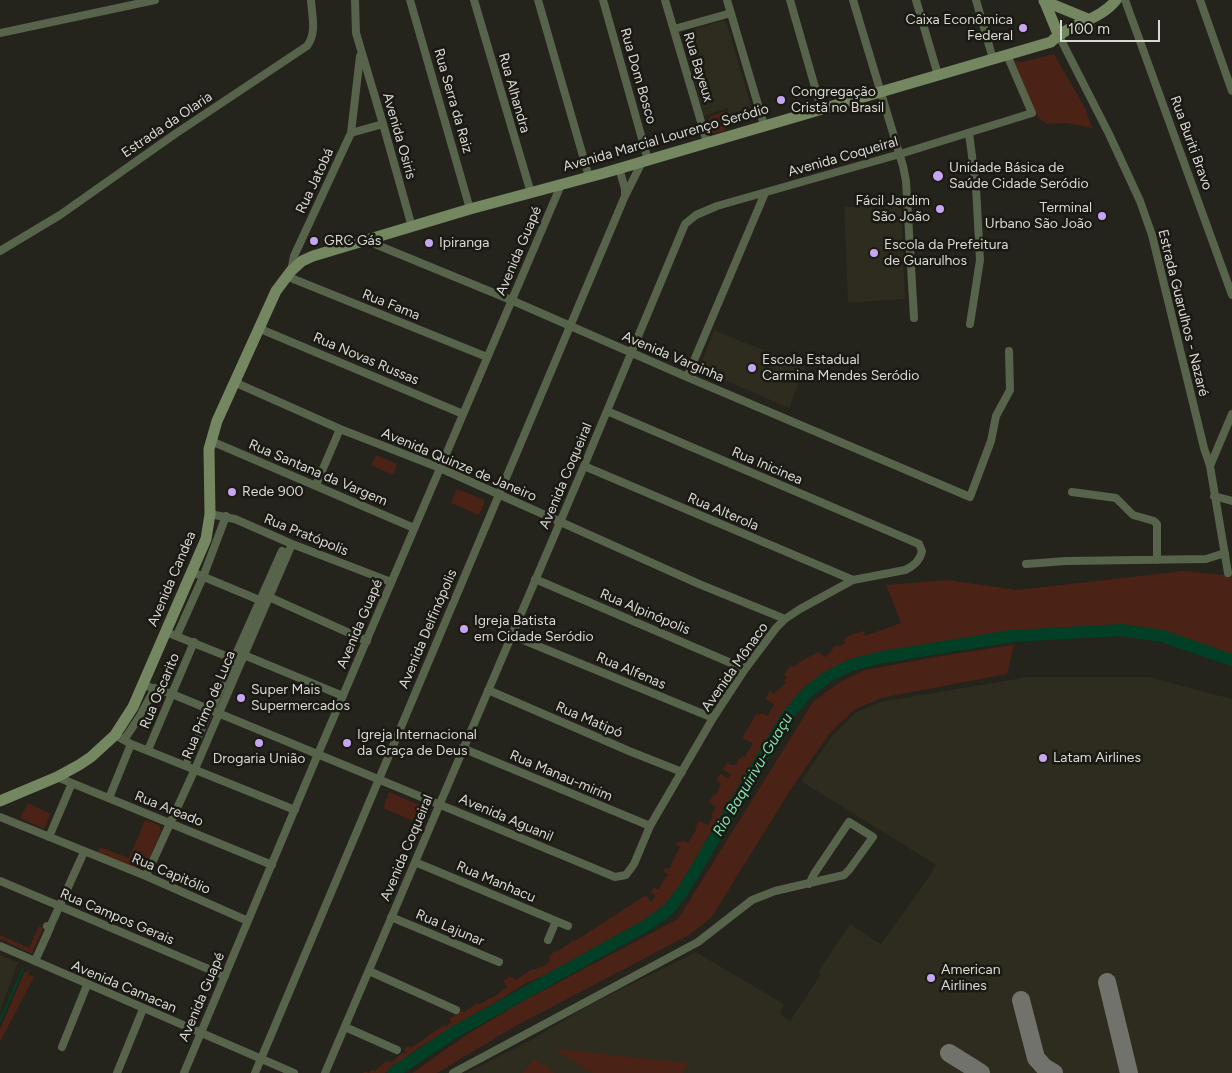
<!DOCTYPE html>
<html>
<head>
<meta charset="utf-8">
<style>
  body { margin:0 }
  #map { position:relative; width:1232px; height:1073px; overflow:hidden; background:#24231c; font-family:Figtree,sans-serif }
  canvas { display:block }
  .scale { position:absolute; left:1060px; top:20px; width:100px; height:22px; box-sizing:border-box; border:2px solid #d9d9d4; border-top:0; padding-left:6px; font-size:15px; line-height:18px; white-space:nowrap; color:#d9d9d4; -webkit-text-stroke:4px #1a1913; paint-order:stroke }
</style>
</head>
<body>
<div id="map">
<canvas width="1232" height="1073"></canvas>
<div class="scale">100 m</div>
</div>
<script>
const ctx = document.querySelector('canvas').getContext('2d');
ctx.lineJoin = 'round';
function fill(path, color) { ctx.fillStyle = color; ctx.fill(path, 'evenodd'); }
function stroke(path, color, width, dash) { ctx.strokeStyle = color; ctx.lineWidth = width; ctx.lineCap = dash ? 'butt' : 'round'; ctx.setLineDash(dash || []); ctx.stroke(path); }
function drawText(font, color, halo, rows, align = 'center') {
  ctx.font = font + ' Figtree,sans-serif'; ctx.lineWidth = 5; ctx.setLineDash([]); ctx.textBaseline = 'middle'; ctx.strokeStyle = halo; ctx.fillStyle = color; for (const [text, x, y, turn = 0] of rows) {
    ctx.save(); ctx.translate(x, y); ctx.rotate((+turn || 0) * Math.PI / 180); ctx.textAlign = isNaN(turn) ? turn : align; if (halo) ctx.strokeText(text, 0, 0); ctx.fillText(text, 0, 0); ctx.restore();
  }
}
fill(new Path2D(`
  M724,20L727,24L754,116L732,123L727,108L704,116L682,33Z
  M901,205L905,299L848,303L844,207Z
  M714,330L805,367L789,408L699,369Z
  M1028,677H1149L1232,699V1073H466L531,1040L589,1005L696,952L784,1004L780,1014L790,1021L821,974L818,972L850,924L881,944L929,877L936,865L801,781L832,736L855,713L880,702Z
  M0,955L18,963L0,1011Z`), '#2e2b1f');
fill(new Path2D(`
  M1054,54L1085,108L1092,128L1066,123L1047,124L1038,118L1014,61L1023,62Z
  M725,111L727,126L723,132L710,133L708,124L710,117Z
  M376,455L397,464L393,475L371,465Z
  M457,489L485,500L479,515L451,503Z
  M1184,571L1232,576V661L1162,636L1079,627L984,640L871,660L870,656L845,662L824,675L784,713L732,802L713,831L699,860L682,886L652,919L609,944L546,975L526,983L498,1001L457,1024L416,1050L385,1073H363L365,1071L369,1073L371,1070L375,1071L386,1061L392,1062L402,1053H406L404,1049L408,1046L411,1048L444,1025L446,1027L451,1022L449,1019L462,1010L464,1012L477,1003L479,1005L490,998H492L507,987L503,981L510,976L516,980L532,969H537L541,966L543,967L550,960L548,957L556,950L557,952L574,940L575,941L646,895L651,902L656,896L651,892L654,887L658,890L668,874L663,872L665,868L669,869L680,847L676,845L678,841L681,843L682,840L688,843L696,830L695,828L699,821L708,825L713,816L711,815L716,807L709,802L714,794L716,795L721,784L716,780L720,774L728,778L731,775L723,769L727,762L731,765H736L739,758L740,759L742,756L745,757L753,743L742,738L757,713L759,715L762,713L768,716L774,704L765,699L770,691L774,694L786,683L784,681L787,677L784,674L791,665L794,667L801,661L818,652L825,657L833,650L832,648L837,645L838,647L845,643L844,640L847,636L864,631L865,636L901,623L886,585L947,580L1017,590Z
  M1014,645L1007,674L881,698L854,710L830,733L793,786L711,918L689,935L512,1028L437,1073H412L471,1032L523,1001L678,919L813,702L840,682L865,670L941,656Z
  M389,792L420,805L413,821L383,808Z
  M28,803L51,814L44,829L20,818Z
  M145,820L159,825L161,831L147,864L137,870L97,855L100,847L129,858Z
  M39,926L43,928L32,954L0,939V935L29,948Z
  M30,970L28,975L34,977L0,1042V1029L24,973Z
  M554,1049L690,1063L683,1073H592Z
  M535,1059L555,1073H522Z`), '#4b2216');
stroke(new Path2D(`
  M0,1021L23,969`), '#013f27', 2);
stroke(new Path2D(`
  M393,1073L453,1033L647,925L668,910L683,891L787,716L807,693L827,677L851,665L883,657L1012,636L1121,630L1162,636L1232,660`), '#013f27', 12);
stroke(new Path2D(`
  M1107,982L1129,1073
  M1021,1000L1036,1058L1044,1067L1054,1073
  M949,1053L981,1073`), '#72726c', 18);
stroke(new Path2D(`
  M355,0L356,33L383,124L412,227
  M410,0L470,209
  M474,0L531,193
  M538,0L589,177
  M603,0L648,160
  M665,0L707,142
  M727,0L764,125
  M790,0L821,108
  M853,0L903,166L906,181L914,318
  M916,0L938,75
  M976,0L993,59
  M1125,0L1232,295
  M1200,0L1232,91
  M674,29L731,13
  M0,33L155,0
  M1058,34L1109,134L1140,201L1152,235L1204,448L1210,466L1228,573
  M351,133L360,56
  M969,133L976,187L980,260L970,324
  M619,168L625,189V196L642,162
  M365,240L511,300L687,377L970,497L991,441L996,416L1010,390L1009,351
  M0,251L60,215L175,134L307,46C317,33 312,16 311,0
  M291,271L294,256L351,133L383,124
  M286,276L487,357
  M258,328L463,414
  M687,377L765,193
  M234,382L340,429L440,468L699,584L785,619
  M211,441L414,528
  M584,466L853,580
  M1210,466L1232,414
  M316,485L340,429
  M1072,492L1116,498L1133,515L1154,521L1157,524V560
  M1214,496L1232,501
  M210,514L235,519L292,544L391,582
  M1026,564L1066,561L1206,559L1225,553
  M192,572L264,602
  M535,579L745,669
  M269,597L367,641
  M166,632L236,660
  M177,635L203,577L226,516
  M511,635L713,718
  M244,655L343,696
  M143,685L172,694L615,877L626,875L634,864L650,826L713,718L745,669L776,628L785,619L800,609L853,580L905,570C914,566 920,561 922,551L919,544L607,411
  M488,690L629,751L682,772
  M213,706L282,551
  M115,735L131,744L295,810
  M124,740L140,716L155,688
  M462,748L650,826
  M148,750L194,642
  M188,760L210,710
  M57,777L272,865
  M109,798L131,744
  M0,817L146,876L248,921
  M49,837L72,783
  M415,862L568,926
  M146,876L195,769L292,544
  M0,881L225,976
  M391,917L499,962
  M548,940L556,921
  M0,946L294,1073
  M35,961L50,928L47,926L50,927L84,852
  M369,971L456,1010
  M345,1027L397,1050
  M62,1047L87,985
  M117,1073L143,1009
  M184,1073L318,754L561,185
  M255,1073L625,196
  M325,1073L584,466L685,224L696,215L717,206L900,154L1032,113L1007,55
  M453,1073L698,942L752,900L775,891L844,875L849,870L873,837L849,822L814,874L809,884`), '#57634a', 8);
stroke(new Path2D(`
  M1044,0L1058,34
  M1044,1L1088,19
  M0,801L57,777L79,765L91,757L115,735L133,707L206,539L210,514L209,449L217,421L276,291L291,271L302,261L313,256L470,209L604,173L1051,42C1069,23 1100,21 1116,0`), '#748760', 11);
for (const [x, y, r, color] of [
  [1023,28,5,"#c6a6f0"],
  [781,100,5,"#c6a6f0"],
  [938,176,6,"#c6a6f0"],
  [940,209,5,"#c6a6f0"],
  [1102,216,5,"#c6a6f0"],
  [314,241,5,"#c6a6f0"],
  [429,243,5,"#c6a6f0"],
  [874,253,5,"#c6a6f0"],
  [752,368,5,"#c6a6f0"],
  [232,492,5,"#c6a6f0"],
  [464,629,5,"#c6a6f0"],
  [241,698,5,"#c6a6f0"],
  [259,743,5,"#c6a6f0"],
  [347,743,5,"#c6a6f0"],
  [1043,758,5,"#c6a6f0"],
  [931,978,5,"#c6a6f0"]
]) { const dot = new Path2D(); dot.arc(x, y, r, 0, 2 * Math.PI); ctx.fillStyle = color; ctx.fill(dot); stroke(dot, '#1a1913', 2); }
drawText('14px', '#d9d9d4', '#1a1913', [
  ["Caixa Econômica",1013,20,"right"],
  ["Federal",1013,36,"right"],
  ["Congregação",791,92],
  ["Cristã no Brasil",791,108],
  ["Unidade Básica de",949,168],
  ["Saúde Cidade Seródio",949,184],
  ["Fácil Jardim",930,201,"right"],
  ["São João",930,217,"right"],
  ["Terminal",1092,208,"right"],
  ["Urbano São João",1092,224,"right"],
  ["GRC Gás",324,241],
  ["Ipiranga",439,243],
  ["Escola da Prefeitura",884,245],
  ["de Guarulhos",884,261],
  ["Escola Estadual",762,360],
  ["Carmina Mendes Seródio",762,376],
  ["Rede 900",242,492],
  ["Igreja Batista",474,621],
  ["em Cidade Seródio",474,637],
  ["Super Mais",251,690],
  ["Supermercados",251,706],
  ["Igreja Internacional",357,735],
  ["da Graça de Deus",357,751],
  ["Latam Airlines",1053,758],
  ["Drogaria União",259,759,"center"],
  ["American",941,970],
  ["Airlines",941,986]
], 'left');
drawText('14px', '#d9d9d4', '#1a1913', [
  ["Rua Bayeux",698,67,73],
  ["Rua Dom Bosco",638,76,74],
  ["Rua Alhandra",514,93,74],
  ["Rua Serra da Raiz",453,101,74],
  ["Estrada da Olaria",167,125,-34],
  ["Avenida Osiris",399,136,74],
  ["Avenida Marcial Lourenço Seródio",666,138,-16],
  ["Rua Buriti Bravo",1191,143,70],
  ["Avenida Coqueiral",843,157,-16],
  ["Rua Jatobá",315,181,-65],
  ["Avenida Guapé",519,251,-67],
  ["Rua Fama",391,305,22],
  ["Estrada Guarulhos - Nazaré",1183,313,76],
  ["Avenida Varginha",673,357,23],
  ["Rua Novas Russas",366,359,23],
  ["Avenida Quinze de Janeiro",459,465,23],
  ["Rua Inicinea",767,466,23],
  ["Rua Santana da Vargem",318,473,23],
  ["Avenida Coqueiral",566,476,-67],
  ["Rua Alterola",723,512,23],
  ["Rua Pratópolis",306,535,22],
  ["Avenida Candea",172,579,-67],
  ["Rua Alpinópolis",645,612,23],
  ["Avenida Guapé",360,624,-67],
  ["Avenida Delfinópolis",428,629,-67],
  ["Avenida Mônaco",735,667,-55],
  ["Rua Alfenas",631,671,23],
  ["Rua Oscarito",160,691,-67],
  ["Rua Primo de Luca",209,705,-67],
  ["Rua Matipó",589,720,23],
  ["Rua Manau-mirim",561,776,23],
  ["Rua Areado",169,809,22],
  ["Avenida Aguanil",506,818,23],
  ["Avenida Coqueiral",407,848,-67],
  ["Rua Capitólio",171,874,23],
  ["Rua Manhacu",496,882,23],
  ["Rua Campos Gerais",117,917,23],
  ["Rua Lajunar",450,928,23],
  ["Avenida Camacan",124,987,23],
  ["Avenida Guapé",202,997,-67]
]);
drawText('italic 15px', '#7ee3b0', '#1a1913', [
  ["Rio Baquirivu-Guaçu",753,775,-59]
]);
</script>
</body>
</html>
